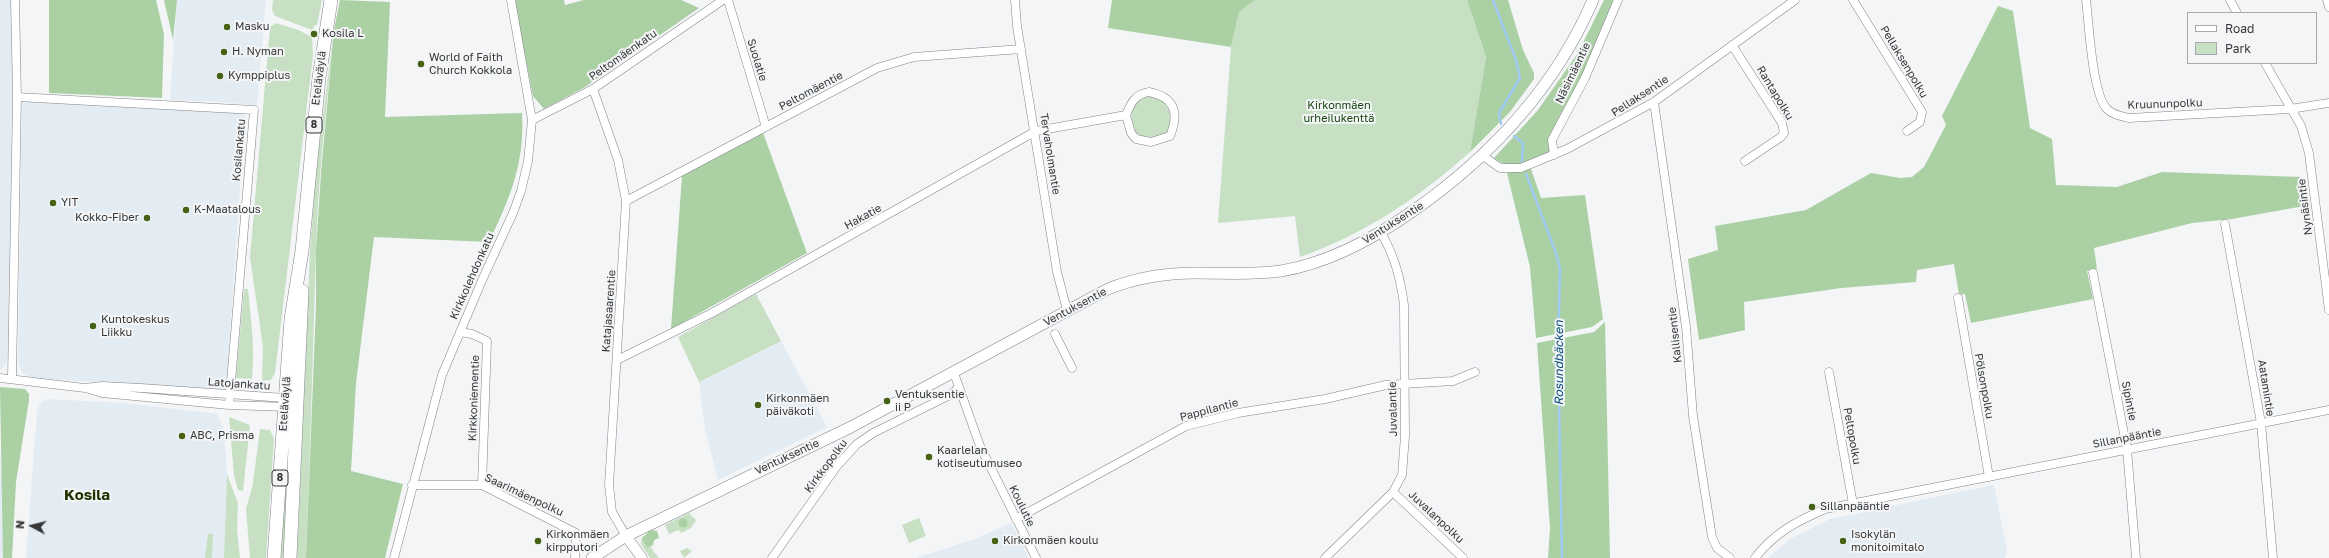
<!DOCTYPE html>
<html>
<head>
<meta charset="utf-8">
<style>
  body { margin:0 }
  #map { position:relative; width:2329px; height:558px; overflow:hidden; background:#f3f5f7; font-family:"Golos Text",sans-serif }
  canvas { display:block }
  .legend { position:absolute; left:2187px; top:12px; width:130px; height:52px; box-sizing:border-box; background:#f3f5f7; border:1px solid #a7a9ab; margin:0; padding:5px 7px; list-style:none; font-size:12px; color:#363738 }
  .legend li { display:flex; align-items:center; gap:8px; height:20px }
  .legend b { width:20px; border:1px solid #a7a9ab }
  .north { position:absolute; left:12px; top:506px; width:40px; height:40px; -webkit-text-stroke:3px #f3f5f7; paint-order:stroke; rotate:277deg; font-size:11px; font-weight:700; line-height:16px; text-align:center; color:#363738 }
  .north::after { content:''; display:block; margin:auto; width:14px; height:18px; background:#363738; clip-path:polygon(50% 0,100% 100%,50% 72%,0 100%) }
</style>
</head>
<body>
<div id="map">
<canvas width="2329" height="558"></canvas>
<ul class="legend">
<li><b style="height:5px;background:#fff"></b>Road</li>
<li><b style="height:11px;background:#c7e0c3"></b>Park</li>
</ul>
<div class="north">N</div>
</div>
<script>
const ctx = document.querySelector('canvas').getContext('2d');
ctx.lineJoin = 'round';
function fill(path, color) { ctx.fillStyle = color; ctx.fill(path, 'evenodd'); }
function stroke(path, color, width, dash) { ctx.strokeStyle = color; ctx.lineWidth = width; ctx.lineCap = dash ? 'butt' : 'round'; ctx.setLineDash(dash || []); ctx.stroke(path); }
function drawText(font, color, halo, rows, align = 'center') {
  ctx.font = font + ' "Golos Text",sans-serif'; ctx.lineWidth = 4; ctx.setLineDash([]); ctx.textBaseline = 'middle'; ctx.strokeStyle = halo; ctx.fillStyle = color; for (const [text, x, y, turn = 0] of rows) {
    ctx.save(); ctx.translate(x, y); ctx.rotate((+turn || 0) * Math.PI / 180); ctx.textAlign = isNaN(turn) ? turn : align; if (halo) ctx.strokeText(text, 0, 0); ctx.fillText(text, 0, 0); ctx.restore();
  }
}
fill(new Path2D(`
  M0,0H11L13,27L9,349L7,363L0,370Z
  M177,0H266L257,106L224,102L170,100Z
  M22,102L235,112L245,115L226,390L30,378L22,372L18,363Z
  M781,341L827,427L718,480L705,429L699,382Z
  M46,399L123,403L218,414L224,430L227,474L224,558H26L37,412L40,404Z
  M0,449L3,499V558H0Z
  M1994,485L2007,552L2005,558H1768L1790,539L1830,519Z
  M1011,523L1029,558H916L975,539Z`), '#e3ebf3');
fill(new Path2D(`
  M273,0H322L317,25H315L312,30L275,16L272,10Z
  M1255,0H1467L1486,57L1470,152C1420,197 1363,235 1300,257L1295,216L1218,223L1231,47L1239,12Z
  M276,23L298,30L312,37L313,55L275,373L271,380L262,381L263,347L250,257L270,27Z
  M334,30C327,103 318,177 316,250C313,353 310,455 306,558H297L310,251L316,170Z
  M1147,95L1163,100C1171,110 1174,122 1167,133C1151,140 1134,142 1132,120C1131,115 1131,109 1134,104C1136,101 1143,97 1147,95Z
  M244,289H248C251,319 255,348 252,379L236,378Z
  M756,294L781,341L699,382L678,337Z
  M229,417L250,425L243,491L238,490L234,475Z
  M260,429L270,430L274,439L266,558H250L246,509L253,483Z
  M285,467H289L285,558H280Z
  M227,474L238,503L237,530L240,558H224Z
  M689,513L696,520L691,528L681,533L679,530L669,534L665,525Z
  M919,518L926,536L909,543L902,525Z
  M655,530L658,537L653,541L651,548L659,558H650L641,544L642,537Z
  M208,534H213L212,558H205Z
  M687,548L692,551L684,558L680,551Z`), '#c7e0c3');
fill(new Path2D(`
  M49,0H156L164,34L162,98L49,93Z
  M164,0H177L173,40Z
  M340,0L390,2L385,117L522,113C525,163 510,198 489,242L374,237L356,383L351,471L403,484L385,558H306L316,306V250L321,173L334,30Z
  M514,0H564L565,5L584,0H681L699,8L585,87L544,109L533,96Z
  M1112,0H1255L1239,12L1231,47L1108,28Z
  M1467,0H1508L1523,50L1534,73V79L1510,112L1470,152L1486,57Z
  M1604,0H1615L1582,77L1549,139L1550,154C1532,162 1512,172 1494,158L1538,110L1578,53Z
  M1998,6L2013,11L2030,128L2052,139L2056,185L2117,187L2162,172L2300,177L2304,206L2232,219L2192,223L2094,248L2097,269L2087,271L2093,299L1971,323L1965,294L1959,295L1954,264L1917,270L1916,282L1841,288L1744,302L1745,330L1699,340L1688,259L1718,250L1715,226L1806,210L1871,173L1900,178L1912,177L1924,167L1946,125L1942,116Z
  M763,133L807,253L671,329L682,176Z
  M1531,169L1541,198L1585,195L1603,319L1592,327L1536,338L1530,267L1507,173Z
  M1605,322L1610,558H1548L1550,528L1537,343L1594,332Z
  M0,387L25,389L29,394V400L16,482L12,558H3Z
  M678.5 523a4.5 4.5 0 1 1 9 0a4.5 4.5 0 1 1-9 0Z
  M650,530L657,531L659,538L654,540L653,545L647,547L642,539Z`), '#abd0a4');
stroke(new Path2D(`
  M1493,0L1516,60L1520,78L1499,113L1501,124
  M1514,136L1523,143L1522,162
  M1526,174L1556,253L1560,269L1558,349L1562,558`), '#a0cbf3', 2.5);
const minor = new Path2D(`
  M728,0L766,127
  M1015,0L1017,26L1057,272L1067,310
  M1853,0L1922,112L1920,122L1907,131
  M2086,0C2089,23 2092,94 2107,109C2113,115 2121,116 2129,118L2290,109L2329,103
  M2230,0L2237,13
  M2327,0L2329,7
  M1732,45L1782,123L1784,133L1781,137L1745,161
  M2265,63L2301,126L2309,153L2329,310
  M593,89L618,160L626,201L609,485L612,512L626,536
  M1149,92C1174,97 1180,112 1170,136L1151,142L1136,139L1131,133L1126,115C1131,103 1135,94 1149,92Z
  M17,97L254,110L229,405
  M1654,102L1686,327L1693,416L1712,537L1717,548L1730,558
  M532,120L593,89L723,0
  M1554,155L1552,140L1585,78L1618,0
  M1483,156L1500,168H1521L1567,149L1654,102L1795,0
  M626,201L877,68L914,57L1021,49
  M2225,224L2261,423L2273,558
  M2093,273L2127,449L2136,558
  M1958,298L1989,477
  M460,332L472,334L487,341L482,485
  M1055,334L1072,368
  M617,360L712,313L1036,131L1126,115
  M1829,372L1853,504
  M954,373L980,446L1036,558
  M0,378L85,388L102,386L141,388L285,398L290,401
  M12,378L17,97L15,0
  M89,389L102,393L229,405L288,407
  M412,485H482L576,533L575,558
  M1393,492L1463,558
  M1016,519L1186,426L1238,413L1325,399L1386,385L1453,381L1475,372
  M394,558L442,375L483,278L513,213L521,191L528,161L532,120L511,0
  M772,558L837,466L857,444L873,433L952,394L959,387
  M1325,558L1393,492L1402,475L1405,436L1404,305C1401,281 1394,254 1381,233
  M1755,558C1774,533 1797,521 1825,509L2329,410`);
const tertiary = new Path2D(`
  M626,536L642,558`);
const secondary = new Path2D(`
  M592,558L626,536L851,427L1108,289C1135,278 1167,273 1197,273C1225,273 1253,275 1281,271C1329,263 1373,239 1413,211C1490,157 1555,88 1593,0`);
const trunk = new Path2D(`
  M274,558L291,319L302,251L319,78L331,0
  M290,558L302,291`);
stroke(minor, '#818386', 9);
stroke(tertiary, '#818386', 11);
stroke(secondary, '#818386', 12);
stroke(trunk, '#818386', 14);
stroke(minor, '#fff', 8);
stroke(tertiary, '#fff', 10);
stroke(secondary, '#fff', 11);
stroke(trunk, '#fff', 13);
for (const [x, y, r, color] of [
  [227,27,4,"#456214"],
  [314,34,4,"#456214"],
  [224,52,4,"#456214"],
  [421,64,4,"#456214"],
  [220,76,4,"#456214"],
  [53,203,4,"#456214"],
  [186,210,4,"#456214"],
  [147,218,4,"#456214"],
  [93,326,4,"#456214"],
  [887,401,4,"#456214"],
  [758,405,4,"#456214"],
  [182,436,4,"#456214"],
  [929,457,4,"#456214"],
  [1812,507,4,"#456214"],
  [538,541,4,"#456214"],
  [995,541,4,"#456214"],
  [1843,541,4,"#456214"]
]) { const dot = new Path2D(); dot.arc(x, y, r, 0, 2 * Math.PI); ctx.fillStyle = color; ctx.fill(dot); stroke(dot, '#f3f5f7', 1.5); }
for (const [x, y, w] of [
  [314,125,16],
  [280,478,16]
]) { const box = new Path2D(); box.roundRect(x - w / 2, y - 8, w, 16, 3); ctx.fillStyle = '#f3f5f7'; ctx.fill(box); stroke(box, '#363738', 1); }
drawText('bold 10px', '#363738', null, [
  ["8",314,125],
  ["8",280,478]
]);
drawText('11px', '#363738', '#f3f5f7', [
  ["Masku",235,27],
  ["Kosila L",322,34],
  ["H. Nyman",232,52],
  ["World of Faith",429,58],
  ["Church Kokkola",429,71],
  ["Kymppiplus",228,76],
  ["YIT",61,203],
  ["K-Maatalous",194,210],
  ["Kokko-Fiber",139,218,"right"],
  ["Kuntokeskus",101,320],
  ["Liikku",101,333],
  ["Ventuksentie",895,395],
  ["ii P",895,408],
  ["Kirkonmäen",766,399],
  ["päiväkoti",766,412],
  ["ABC, Prisma",190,436],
  ["Kaarlelan",937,451],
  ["kotiseutumuseo",937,464],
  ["Sillanpääntie",1820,507],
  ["Kirkonmäen",546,535],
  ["kirpputori",546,548],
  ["Isokylän",1851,535],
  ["monitoimitalo",1851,548],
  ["Kirkonmäen koulu",1003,541]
], 'left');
drawText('11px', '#363738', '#f3f5f7', [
  ["Peltomäenkatu",623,55,-35],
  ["Suolatie",757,60,73],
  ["Pellaksenpolku",1904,62,59],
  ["Näsimäentie",1573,73,-64],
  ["Eteläväylä",319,78,-83],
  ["Peltomäentie",811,91,-28],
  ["Rantapolku",1775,93,59],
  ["Pellaksentie",1640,96,-33],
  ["Kruununpolku",2165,104,-2],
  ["Kosilankatu",239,150,-85],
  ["Tervaholmantie",1050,154,81],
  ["Nynäsintie",2305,207,-97],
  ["Hakatie",863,217,-29],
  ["Ventuksentie",1393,223,-32],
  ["Kirkkolehdonkatu",472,276,-66],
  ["Ventuksentie",1075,307,-28],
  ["Katajasaarentie",609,311,-86],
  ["Kallisentie",1675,335,-96],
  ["Latojankatu",239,384,4],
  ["Pölsonpolku",1984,386,80],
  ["Aatamintie",2266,388,81],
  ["Kirkkoniementie",474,398,-88],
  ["Sipintie",2129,401,79],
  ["Eteläväylä",285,404,-86],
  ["Juvalantie",1393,409,-91],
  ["Pappilantie",1209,410,-15],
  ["Peltopolku",1852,436,80],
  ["Sillanpääntie",2127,438,-11],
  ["Ventuksentie",787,457,-25],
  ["Kirkkopolku",826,466,-53],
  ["Saarimäenpolku",524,495,25],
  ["Koulutie",1022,506,64],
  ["Juvalanpolku",1436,517,43]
]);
drawText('11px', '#17480d', '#f3f5f7', [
  ["Kirkonmäen",1339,106],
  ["urheilukenttä",1339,119]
]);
drawText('italic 12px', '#054c7c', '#f3f5f7', [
  ["Rosundbäcken",1559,363,-90]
]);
drawText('bold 15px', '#1f3200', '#f3f5f7', [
  ["Kosila",87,495]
]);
</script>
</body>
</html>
